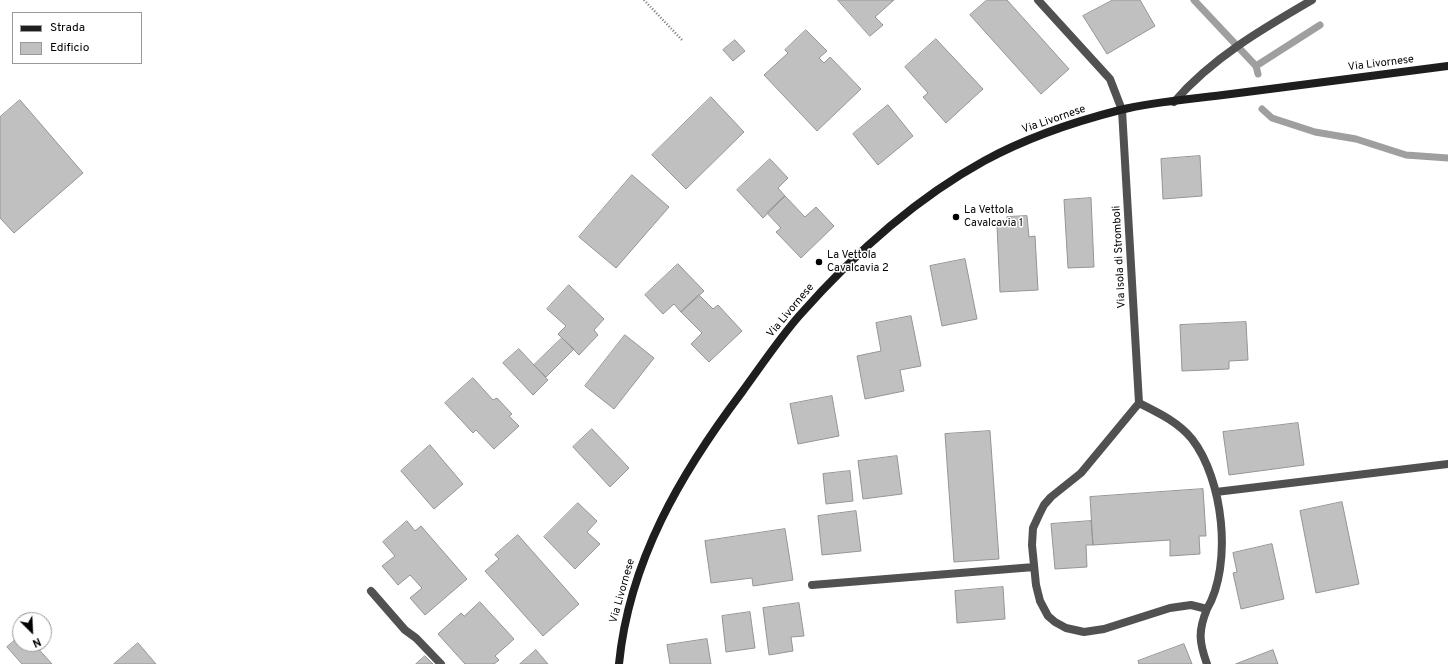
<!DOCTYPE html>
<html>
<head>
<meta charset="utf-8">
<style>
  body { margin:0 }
  #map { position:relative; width:1448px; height:664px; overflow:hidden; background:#fff; font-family:Overpass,sans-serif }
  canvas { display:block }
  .legend { position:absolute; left:12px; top:12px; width:130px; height:52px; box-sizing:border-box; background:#fff; border:1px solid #999; margin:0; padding:5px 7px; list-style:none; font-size:12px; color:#000 }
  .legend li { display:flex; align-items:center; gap:8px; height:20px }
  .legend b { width:20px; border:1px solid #999 }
  .north { position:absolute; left:12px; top:612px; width:40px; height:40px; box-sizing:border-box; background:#fff; border:1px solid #999; border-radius:50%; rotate:156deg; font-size:11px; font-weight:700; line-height:16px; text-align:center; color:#000 }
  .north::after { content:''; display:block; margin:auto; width:14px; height:18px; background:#000; clip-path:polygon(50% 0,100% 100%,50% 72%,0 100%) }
</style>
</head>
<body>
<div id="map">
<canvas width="1448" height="664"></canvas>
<ul class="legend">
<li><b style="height:5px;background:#1e1e1e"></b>Strada</li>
<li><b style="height:11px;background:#c0c0c0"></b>Edificio</li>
</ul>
<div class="north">N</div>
</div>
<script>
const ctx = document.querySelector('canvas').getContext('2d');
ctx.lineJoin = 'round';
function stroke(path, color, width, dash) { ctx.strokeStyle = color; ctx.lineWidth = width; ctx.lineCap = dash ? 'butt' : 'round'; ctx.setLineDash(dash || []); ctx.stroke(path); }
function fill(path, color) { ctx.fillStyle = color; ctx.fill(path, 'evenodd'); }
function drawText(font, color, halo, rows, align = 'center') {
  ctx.font = font + ' Overpass,sans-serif'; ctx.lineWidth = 3; ctx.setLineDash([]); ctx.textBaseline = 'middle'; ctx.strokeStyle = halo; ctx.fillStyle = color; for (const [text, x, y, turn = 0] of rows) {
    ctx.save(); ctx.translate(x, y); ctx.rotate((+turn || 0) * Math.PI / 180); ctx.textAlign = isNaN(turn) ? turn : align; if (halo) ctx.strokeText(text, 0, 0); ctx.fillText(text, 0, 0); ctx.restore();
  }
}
stroke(new Path2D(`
  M1194,0L1256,66L1258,74
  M1256,66L1320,25
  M1262,109L1272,118L1315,132L1356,139L1406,155L1448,158`), '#9f9f9f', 7);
const building = new Path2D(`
  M838,0H894L875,17L883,25L870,36Z
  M987,0H1007L1069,69L1041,94L970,15Z
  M1113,0H1140L1155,26L1107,54L1083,16Z
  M806,30L827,51L819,58L824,63L830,57L861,89L817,131L764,75L788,53L785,50Z
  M936,39L983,89L946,123L923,97L928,93L905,67Z
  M735,40L745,51L733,61L723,50Z
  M711,97L744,132L686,189L652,155Z
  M20,100L83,173L14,233L0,218V117Z
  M888,105L913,136L878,165L853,134Z
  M1200,156L1202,196L1163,199L1161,159Z
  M770,159L788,178L778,188L785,196L763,218L737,190Z
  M632,175L669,207L616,268L579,237Z
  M785,196L805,217L816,207L834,226L801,258L776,232L781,228L767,213Z
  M1091,198L1094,267L1068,268L1064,200Z
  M1027,216L1029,237L1035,236L1038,290L1000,292L997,226H1007V217Z
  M965,259L977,319L942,326L930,266Z
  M678,264L704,291L681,312L674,304L663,314L645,295Z
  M569,285L604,319L594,330L598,335L579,355L558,334L566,326L547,309Z
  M699,295L713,309L718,305L742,331L709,362L691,344L702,333L681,312Z
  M911,316L921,366L900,370L904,391L865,399L857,356L881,351L876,323Z
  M1246,322L1248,360L1229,361V369L1182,371L1180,325Z
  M625,335L654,358L614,409L585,386Z
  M562,338L574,349L546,377L534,365Z
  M519,349L548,380L533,395L503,363Z
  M473,378L493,400L497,398L512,414L509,416L519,426L494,449L476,430L473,433L445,403Z
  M832,396L839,436L798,444L790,404Z
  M1298,423L1304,465L1229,475L1223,432Z
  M592,429L629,468L610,487L573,447Z
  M990,431L999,559L954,562L945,434Z
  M430,445L463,484L434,509L401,471Z
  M897,456L902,494L863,499L858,461Z
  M850,471L853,501L826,504L823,474Z
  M1203,489L1206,536H1199L1200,554L1170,556V540L1093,545L1090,497Z
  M1342,502L1359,584L1316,593L1300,511Z
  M578,503L597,521L587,532L600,544L575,569L544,537Z
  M856,511L861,551L822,555L818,516Z
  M407,521L415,531L421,526L467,579L425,615L410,598L422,588L410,575L398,585L382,566L395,556L383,542Z
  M1091,521L1093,545H1086L1087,567L1055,569L1051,524Z
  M785,529L793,580L753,586L752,578L711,583L705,541Z
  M518,535L579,604L543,636L485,571L499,559L495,555Z
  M1272,544L1284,599L1241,609L1233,573L1237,572L1233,553Z
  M1003,587L1005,619L957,623L955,591Z
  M480,602L514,639L495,656L499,660L494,664H465L438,634L461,613L464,616Z
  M799,603L804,636L791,637L793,651L769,655L763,608Z
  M750,612L755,648L726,652L722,616Z
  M20,636V644H34L52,664H22L7,647Z
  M707,639L711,664H670L667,645Z
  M138,643L156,664H114Z
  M1184,644L1192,664H1139L1138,661Z
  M536,650L548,664H520Z
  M1273,650L1278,664H1236Z
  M425,656L433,664H416Z`);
fill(building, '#c0c0c0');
stroke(building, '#959595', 1);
stroke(new Path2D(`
  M644,0L682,40`), '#737373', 2.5, [1, 2]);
stroke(new Path2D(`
  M1038,0L1110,79L1122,110
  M1216,492L1448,464
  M371,591L405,630L416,638L441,664`), '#515151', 8);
stroke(new Path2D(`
  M1174,102C1212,58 1262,29 1312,0
  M1122,110L1139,403L1081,473L1051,497L1044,505L1039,515L1033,528L1032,545L1036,585L1040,601L1048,616L1055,622L1066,628L1084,632L1104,629L1170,608L1191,605L1207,609C1233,564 1223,479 1192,439C1178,422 1159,413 1139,403
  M812,585L1034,567
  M1207,609C1198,631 1199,642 1207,664`), '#515151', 8);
stroke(new Path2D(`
  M619,664C629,561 681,473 742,392C761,366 779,339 799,316C851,257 915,199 984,161C1026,138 1073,122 1120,110C1156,101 1194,99 1231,94C1303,85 1376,75 1448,66`), '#1e1e1e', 8);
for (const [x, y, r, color] of [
  [956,217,4,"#000"],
  [819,262,4,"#000"]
]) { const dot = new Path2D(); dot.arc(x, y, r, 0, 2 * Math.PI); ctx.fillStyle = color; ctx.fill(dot); stroke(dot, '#fff', 1.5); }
drawText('11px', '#000', '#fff', [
  ["Via Livornese",1381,64,-7],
  ["Via Livornese",1054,120,-19],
  ["Via Isola di Stromboli",1120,257,-93],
  ["Via Livornese",791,311,-50],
  ["Via Livornese",623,591,-74]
]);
drawText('11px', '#000', '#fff', [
  ["La Vettola",964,211],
  ["Cavalcavia 1",964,224],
  ["La Vettola",827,256],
  ["Cavalcavia 2",827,269]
], 'left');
</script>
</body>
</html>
